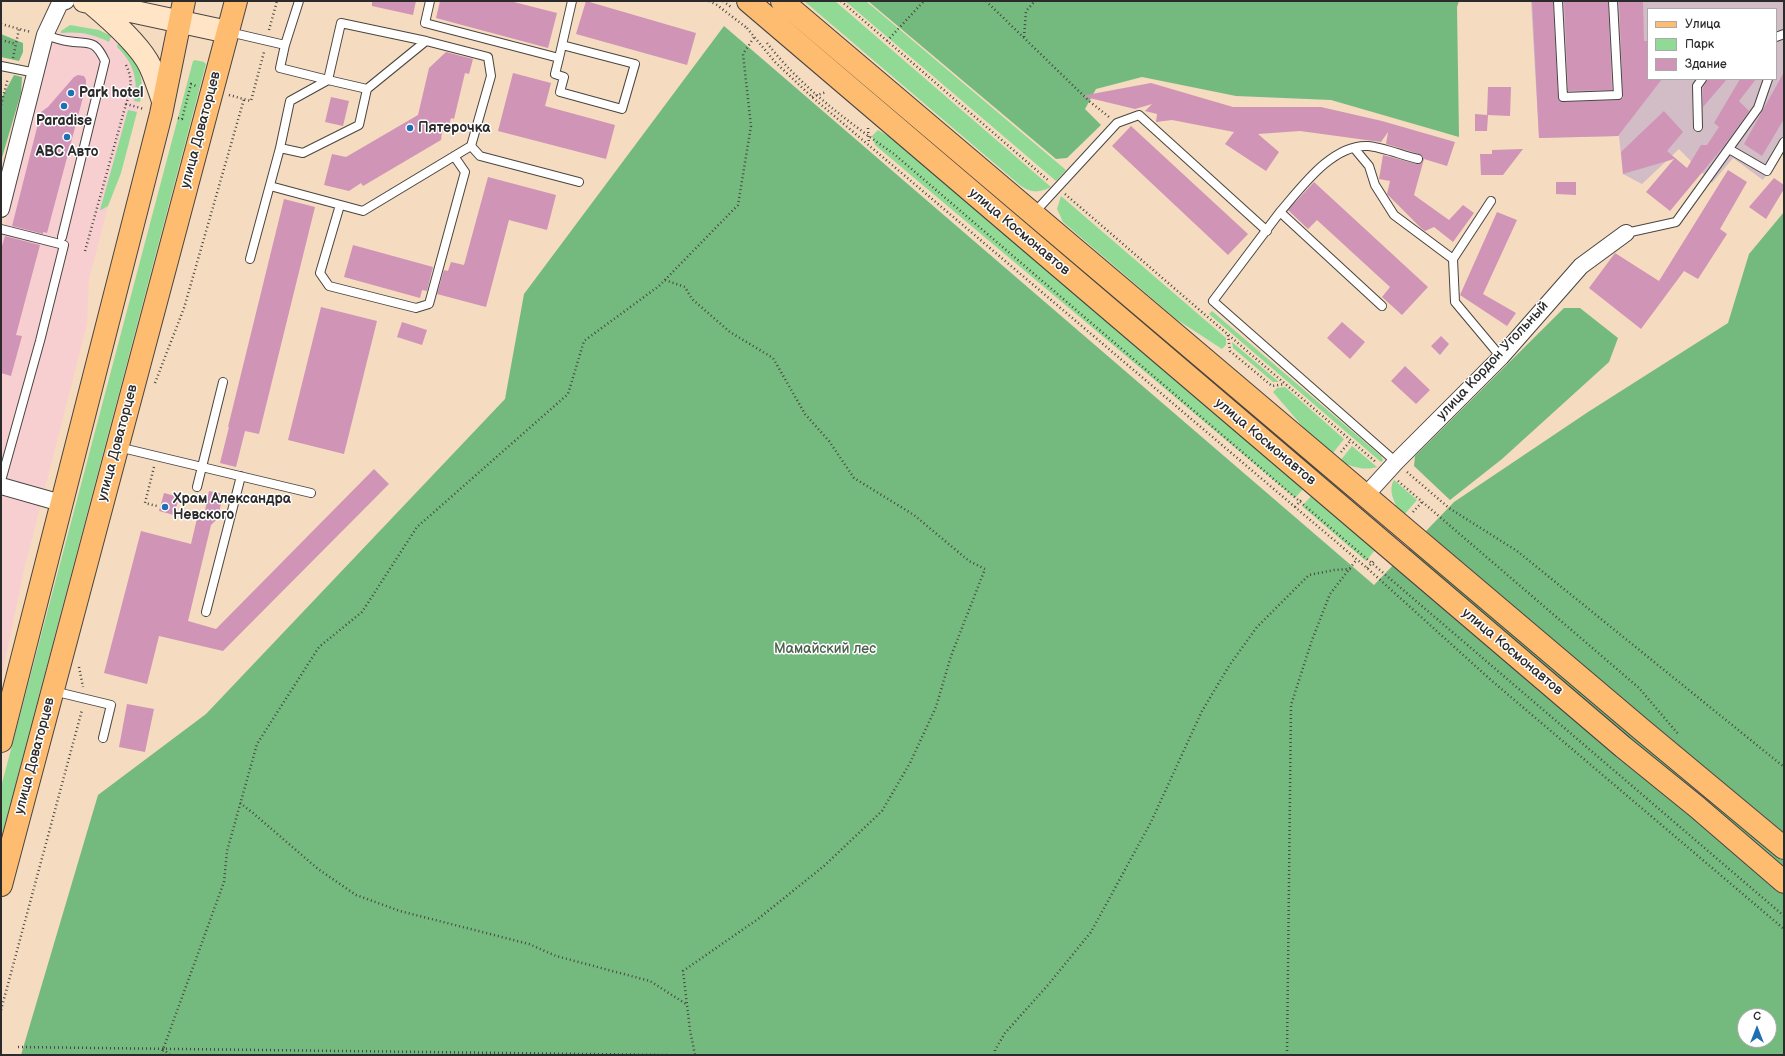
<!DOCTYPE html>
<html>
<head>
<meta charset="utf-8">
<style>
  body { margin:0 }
  #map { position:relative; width:1785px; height:1056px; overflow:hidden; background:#f5dbbf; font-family:"Balsamiq Sans",sans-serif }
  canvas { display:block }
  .frame { position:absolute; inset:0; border:2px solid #2b2b2b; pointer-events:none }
  .legend { position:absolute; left:1647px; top:8px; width:130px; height:72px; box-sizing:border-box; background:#fff; border:1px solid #aaa; margin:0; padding:5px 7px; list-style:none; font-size:12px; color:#2b2b2b }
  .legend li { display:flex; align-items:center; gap:8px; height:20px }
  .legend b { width:20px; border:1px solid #aaa }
  .north { position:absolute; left:1737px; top:1008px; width:40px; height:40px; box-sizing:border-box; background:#fff; border:1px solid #aaa; border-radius:50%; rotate:0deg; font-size:11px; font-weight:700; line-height:16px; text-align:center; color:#2b2b2b }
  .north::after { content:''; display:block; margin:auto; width:14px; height:18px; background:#1f6fb2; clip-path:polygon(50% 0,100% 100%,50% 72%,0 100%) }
</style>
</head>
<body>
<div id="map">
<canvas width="1785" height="1056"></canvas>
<div class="frame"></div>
<ul class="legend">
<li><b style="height:5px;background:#febc70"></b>Улица</li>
<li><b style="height:11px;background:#91da96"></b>Парк</li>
<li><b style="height:11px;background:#d094b7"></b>Здание</li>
</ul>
<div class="north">С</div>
</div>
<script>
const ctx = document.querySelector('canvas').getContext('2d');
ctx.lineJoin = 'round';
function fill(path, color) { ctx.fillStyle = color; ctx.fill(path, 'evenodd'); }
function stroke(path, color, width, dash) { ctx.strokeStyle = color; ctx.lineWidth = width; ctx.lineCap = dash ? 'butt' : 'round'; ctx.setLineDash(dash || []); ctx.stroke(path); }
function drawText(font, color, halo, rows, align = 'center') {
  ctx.font = font + ' "Balsamiq Sans",sans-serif'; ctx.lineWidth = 3; ctx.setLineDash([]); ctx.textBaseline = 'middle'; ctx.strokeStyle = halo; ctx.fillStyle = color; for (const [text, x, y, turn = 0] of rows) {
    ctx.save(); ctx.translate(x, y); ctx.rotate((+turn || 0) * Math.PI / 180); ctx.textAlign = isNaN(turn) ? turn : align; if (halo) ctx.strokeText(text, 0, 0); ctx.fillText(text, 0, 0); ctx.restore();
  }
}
fill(new Path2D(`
  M70,25L99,30L119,40L141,77L142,93L121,173L108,206L89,280L87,324L23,574L1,680V238L51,47L61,31Z`), '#f7cfd1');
fill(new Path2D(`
  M1531,1H1784V149L1763,180L1733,158L1712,183L1679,149L1642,184L1623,174L1619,136L1539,138ZM1648,9H1776V79H1648Z`), '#d2bdc6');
fill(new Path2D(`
  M804,1H835L1051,187C1039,193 1031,193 1021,186Z
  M845,1H866L1066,170L1056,181Z
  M70,25L99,30L111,36L109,42C94,34 78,31 61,33V31Z
  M119,40C136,62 146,73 140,102L134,101C139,80 133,62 117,47Z
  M195,60L204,62L206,64L1,839V787L193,61Z
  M128,110L137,112L121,173L108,206L101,210H100Z
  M878,130L912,150L1304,488L1295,498L875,145L872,136Z
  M1061,196L1226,338V345L1222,349L1176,319L1063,222L1057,209Z
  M1212,311L1381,456L1383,460L1381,462L1209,314Z
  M1232,342L1279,382H1273L1233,348Z
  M1285,387L1344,439L1333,453L1303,427L1273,392L1277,388Z
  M1352,446L1377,467C1364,471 1352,467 1340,461Z
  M1394,480L1417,500L1403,516C1396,506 1387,492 1394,480Z
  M1313,494L1376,549L1366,561L1302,506Z`), '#91da96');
fill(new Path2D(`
  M868,1H1459L1457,7L1459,137L1331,100L1236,96L1142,77L1096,89L1085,109L1101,125L1067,158L1056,159Z
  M724,26L1374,585L1454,502L1588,412L1728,323L1749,254L1784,212V1055H21L98,795L206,714L505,399L524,294ZM1745,1016H1769V1040H1745Z
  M1,34L23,43V52L19,61L1,57Z
  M14,75L22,77L21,93L1,161V99Z
  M1564,308H1580L1618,338L1609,362L1502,459L1450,500L1414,466L1415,456Z`), '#74ba7f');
fill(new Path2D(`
  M372,1H416L413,15L372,6Z
  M440,1H510L557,13L548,48L436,18Z
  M586,1L696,33L687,65L576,34Z
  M1532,1H1553L1558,97L1559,100L1563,102L1618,100L1623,98L1619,1H1643L1644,41H1648V79H1662L1618,136L1539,138Z
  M1564,1H1608L1612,90L1568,91Z
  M446,52L473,59L469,74L465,73L454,119L451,118L447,133L442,132L441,140L363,186L361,183L349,191L324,185L332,154L346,157L418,115L429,68Z
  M1784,72V119L1762,156L1744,144Z
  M513,73L551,83L545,106L615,125L606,159L498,131Z
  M78,75L84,76L86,80V86L47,233L43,232V234L12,226L41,112L48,107L74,77Z
  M1707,79H1727L1703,107V88Z
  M1740,79H1756L1739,101L1749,111L1724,146L1670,211L1646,192L1674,159L1623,174L1621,152L1664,111L1683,132L1667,151L1687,168L1701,145H1707L1719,127L1714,123Z
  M1151,83L1233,107H1321L1382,121L1455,142L1447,166L1424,159L1414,195L1449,220L1463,205L1474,213L1453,242L1434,227L1425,231L1421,228L1387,194L1390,181L1379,179L1383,155L1417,164L1422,162L1423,157L1419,154L1386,144L1388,132L1381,142L1300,131L1258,134L1279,152L1266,171L1225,144L1234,132L1172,120L1156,122L1157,114L1145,111L1152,104L1135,109L1081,96Z
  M1488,87H1511L1510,116L1488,115L1487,131H1475V114L1487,115Z
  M331,97L349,101L343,126L325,122Z
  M1131,126L1248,234L1228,255L1112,146Z
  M1523,149L1503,175H1481L1480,154H1492V150Z
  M1728,170L1747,182L1720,229L1727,234L1698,279L1684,271L1641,329L1589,288L1615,253L1659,281Z
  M488,177L556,195L547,230L509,220L486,307L437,294L444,270L448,271L451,262L464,265Z
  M1774,178L1784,185V189L1766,219L1749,207Z
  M1314,182L1428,287L1402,315L1382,297L1390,287L1317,220L1308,229L1288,210Z
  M1556,182H1576V195L1556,194Z
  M284,199L315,207L259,434L245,431L236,467L220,463L229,427H228Z
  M1497,212L1517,220L1483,294L1516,313L1507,326L1460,295Z
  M5,236L40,245L16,335L22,336L11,376L1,373V249Z
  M353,245L433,267L427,291L422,290L420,298L344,277Z
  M321,307L377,321L344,454L288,440Z
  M402,322L427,330L422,345L397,337Z
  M1342,322L1365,342L1350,359L1327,338Z
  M1441,336L1449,344L1440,355L1431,346Z
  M1405,366L1430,390L1416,404L1391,381Z
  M374,469L389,484L223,651L159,636L147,684L104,673L141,531L191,544L198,514L204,516L209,491L223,494L218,518L211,525L188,621L216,629Z
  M164,493L179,497L174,515L159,511Z
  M127,704L154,709L145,752L119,747Z`), '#d094b7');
const lane = new Path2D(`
  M430,1L425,23L559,58L555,74L564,77L560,92L622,109L635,64L562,45
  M1558,1L1563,97L1618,95L1613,1
  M229,32L285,45L299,1
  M45,35C52,37 59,40 67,41C88,45 94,37 105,61L62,237
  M1776,37L1784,34
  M285,45L280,68L328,80L341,23L426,41
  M559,58L572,1
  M1,66L36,73
  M367,89L426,41L488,57L491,76L471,146L480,156L579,182
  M1698,127L1697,86L1702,79
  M1354,148L1369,166L1375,185L1394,215L1453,259
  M1729,149L1767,171L1784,142
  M270,186L363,211L471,146
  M1491,201L1453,259L1455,302L1501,357
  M340,205L320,273L329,286L416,308L429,304L465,172L454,156
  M1280,212C1301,188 1332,144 1368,146C1382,147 1404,156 1418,159
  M1034,213L1117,123L1139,115L1267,231
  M1,229L64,245L40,341L1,481
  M1626,233L1676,222L1758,108L1768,79
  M250,259L280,148L303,153L359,125L367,89L328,80L290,101L280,148
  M1382,306L1280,212L1213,301L1396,462
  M118,447L311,493
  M197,487L223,382
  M206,612L241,476
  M53,691L111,705L103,738`);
const street = new Path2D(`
  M1,209L45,35L60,3L66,1
  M1,486L61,503
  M1366,495L1396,462L1501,357L1581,266L1626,233`);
const secondary = new Path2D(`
  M84,1L228,32
  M90,2C108,17 140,45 150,66C155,77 159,89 163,101`);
const primary = new Path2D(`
  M748,1L1623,747L1697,807L1784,882
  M782,1L1641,729L1784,848
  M1,741L161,114L184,1
  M1,885L236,1`);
stroke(lane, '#494541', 10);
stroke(street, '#494541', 18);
stroke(secondary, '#494541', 24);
stroke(primary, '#494541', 24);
stroke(new Path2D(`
  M709,1L717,5L747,28V27
  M723,1L731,7
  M841,1L1049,181
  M986,1L1089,101L1109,117
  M1,24L31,32
  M747,28L775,62L812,97L1295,507L1367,568L1492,681L1784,929
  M269,30L277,1
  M1024,37L1026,11L1035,1
  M1,40L16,44
  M887,41L924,1
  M767,43C801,87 848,122 894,154L1784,916
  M13,58L19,29
  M126,65C133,79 131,90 126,104L144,109
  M229,95L251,101L264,52
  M812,97L826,92
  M1,105L8,78
  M178,118L182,119L191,84L196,86
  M868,128L869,144
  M1065,194L1377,463
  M85,251L126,104
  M665,280L685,287L692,299L730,332L773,358L805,414L829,441L854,478L914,515L969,561L985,569L951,656L936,707L910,763L882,811L824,866L758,919L683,971L690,1030L695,1055
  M1228,335L1230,351L1272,386L1285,384
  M155,383L184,308L244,99
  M1341,452L1351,440
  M154,467L145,503L157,506
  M1407,472L1449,508L1517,551L1784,767
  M1398,481L1639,688L1679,735
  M1295,507L1303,498
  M1413,512L1422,502
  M1367,568L1375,560
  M79,667L83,687
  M240,803L253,813L318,869L356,895L400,911L529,944L556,956L650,981L686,1004
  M1,1010L82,710
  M18,1047L668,1055
  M163,1049L170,1055
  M161,1055L224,882L227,851L257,744L319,647L362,612L417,527L568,394L584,341L659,286L738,205L751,126L743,54L755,36
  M995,1055V1050L1005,1033L1048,985L1091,932L1151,822L1202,711L1229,666L1257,627L1309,575L1334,570L1351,569
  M1287,1055L1291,705L1312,640L1330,594L1357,559`), '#494541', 2.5, [1, 3]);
stroke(lane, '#fff', 8);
stroke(street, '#fff', 16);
stroke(secondary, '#ffe4c6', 22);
stroke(primary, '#febc70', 22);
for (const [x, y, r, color] of [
  [71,93,4,"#1f6fb2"],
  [64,106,4,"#1f6fb2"],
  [410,128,4,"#1f6fb2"],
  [67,137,4,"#1f6fb2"],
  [165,507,4,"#1f6fb2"]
]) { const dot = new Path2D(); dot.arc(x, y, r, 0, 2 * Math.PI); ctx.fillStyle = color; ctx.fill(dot); stroke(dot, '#fff', 1.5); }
drawText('bold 14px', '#2b2b2b', '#fff', [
  ["Park hotel",79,93],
  ["Paradise",64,121,"center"],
  ["Пятерочка",418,128],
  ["ABC Авто",67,152,"center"],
  ["Храм Александра",173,499],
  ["Невского",173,515]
], 'left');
drawText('14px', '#2b2b2b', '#fff', [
  ["улица Доваторцев",201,130,-75],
  ["улица Космонавтов",1019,232,40],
  ["улица Кордон Угольный",1493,361,-47],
  ["улица Космонавтов",1265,442,40],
  ["улица Доваторцев",118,443,-75],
  ["улица Космонавтов",1512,652,40],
  ["улица Доваторцев",35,756,-75]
]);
drawText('14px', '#4a604b', '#fff', [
  ["Мамайский лес",825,649]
]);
</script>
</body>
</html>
